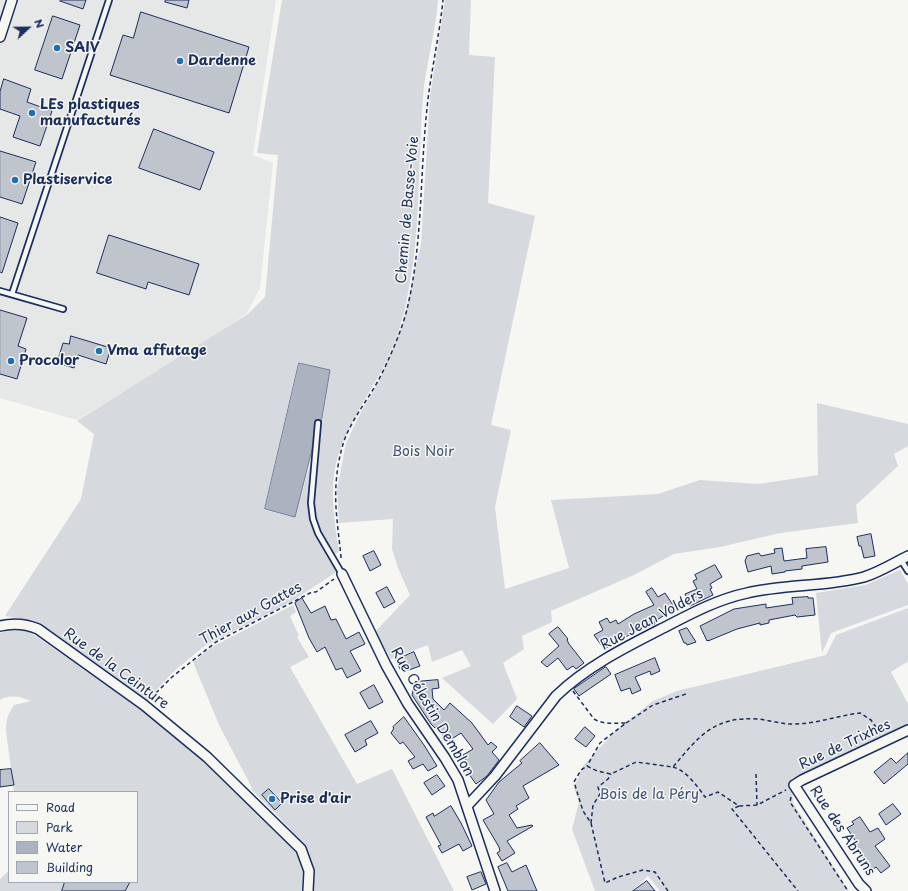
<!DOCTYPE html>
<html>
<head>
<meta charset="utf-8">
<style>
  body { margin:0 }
  #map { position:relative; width:908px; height:891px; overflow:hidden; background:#f6f6f2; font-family:"Playpen Sans",sans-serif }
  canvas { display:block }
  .legend { position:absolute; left:8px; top:791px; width:130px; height:92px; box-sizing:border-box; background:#f6f6f2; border:1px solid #9ea6b7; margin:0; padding:5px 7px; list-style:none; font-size:12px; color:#1b2f5e }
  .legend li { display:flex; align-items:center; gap:8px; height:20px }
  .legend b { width:20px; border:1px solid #9ea6b7 }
  .north { position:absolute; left:8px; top:8px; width:40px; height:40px; -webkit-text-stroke:3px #f6f6f2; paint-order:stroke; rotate:68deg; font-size:11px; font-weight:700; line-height:16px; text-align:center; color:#1b2f5e }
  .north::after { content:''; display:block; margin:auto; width:14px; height:18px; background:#1b2f5e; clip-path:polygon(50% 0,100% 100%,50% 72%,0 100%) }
</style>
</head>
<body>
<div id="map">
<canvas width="908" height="891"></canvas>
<ul class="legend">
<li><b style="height:5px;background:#f6f6f2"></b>Road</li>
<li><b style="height:11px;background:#d6d9dd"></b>Park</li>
<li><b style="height:11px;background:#abb2c0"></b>Water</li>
<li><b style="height:11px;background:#c0c4cd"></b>Building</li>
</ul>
<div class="north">N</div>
</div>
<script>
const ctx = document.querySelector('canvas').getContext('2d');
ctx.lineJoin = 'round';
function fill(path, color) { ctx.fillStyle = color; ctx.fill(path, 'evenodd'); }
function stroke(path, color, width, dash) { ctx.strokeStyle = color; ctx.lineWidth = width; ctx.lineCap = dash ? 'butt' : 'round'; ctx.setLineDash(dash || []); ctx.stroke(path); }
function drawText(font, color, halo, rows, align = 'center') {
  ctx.font = font + ' "Playpen Sans",sans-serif'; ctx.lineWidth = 3; ctx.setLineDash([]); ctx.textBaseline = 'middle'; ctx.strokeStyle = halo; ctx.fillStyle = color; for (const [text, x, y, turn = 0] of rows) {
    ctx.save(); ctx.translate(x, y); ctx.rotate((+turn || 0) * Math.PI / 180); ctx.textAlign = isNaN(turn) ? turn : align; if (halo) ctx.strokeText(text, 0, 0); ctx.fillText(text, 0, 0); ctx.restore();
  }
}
fill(new Path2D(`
  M0,0H276L253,155L273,163L260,288L247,313L209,340L77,420L0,398Z`), '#e6e7e7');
fill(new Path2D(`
  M282,0H438C436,29 428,57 424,86C417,158 422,232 406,303C402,324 393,348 383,368C365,401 343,431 335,468C330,496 335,525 339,552L329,557L338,571L292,601L203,647L171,674L147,701L40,624L34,621L5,616L81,499L94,434L77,421L248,314L265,297L278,155L257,153ZM298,362L333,371H330L318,448L312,457L295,517L264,510Z
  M445,0H471L469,55L495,57L488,203L535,216L491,425L511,430L495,507L505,589L569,568L551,500L658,494L700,480L758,484L818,475L817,403L908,424V446L894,454L898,466L856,505L858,523L780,533L720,547L674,554L634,575L551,611L552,622L522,636L524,649L503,663L517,699L493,724L442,678L471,666L462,650L432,662L428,645L391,659L375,632L410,595L398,568L392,549L393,519L339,523L337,490L346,443L360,414L379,381L403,323L421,244L430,97Z
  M900,570L908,584V605L831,633L822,653L816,593L865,585Z
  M293,605L296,612L290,616L299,636L297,637L309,657L290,667L357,784L392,769L454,891H311C312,880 313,868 309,857C304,839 265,804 251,789L252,788L220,727L193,662L212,647Z
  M908,608V664L907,662L891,672L908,704V725L791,779L793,803L849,891H660L648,876L632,891H595L572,829L579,802L574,788L583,766L615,731L653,701L677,691L826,655L836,635Z
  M25,630L39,638L158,722L186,744L212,767L296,852L305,870V891H0V879L9,870V882H137V792H14L6,731C6,720 8,714 14,705L31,701C21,697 10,694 0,700V633L6,631Z`), '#d6d9dd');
const water = new Path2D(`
  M299,363L330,370L319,435L315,438L295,517L265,509Z`);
fill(water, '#abb2c0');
stroke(water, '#717e99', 1);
const building = new Path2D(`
  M61,0H86L83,9L60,1Z
  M166,0H189L187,8L165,2Z
  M141,12L249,47L229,113L110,75L123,35L133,38Z
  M53,16L80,25L62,79L35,70Z
  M4,79L31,89L27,102L52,111L40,146L13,137L20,116L0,109V92Z
  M154,129L214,152L200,190L139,168Z
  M0,151L36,162L22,204L0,197Z
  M0,217L18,223L2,273L0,272Z
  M109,235L199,264L189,295L148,282L146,289L97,273Z
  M0,310L27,318L18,346L26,349L17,379L0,374Z
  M71,336L111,348L106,364L78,355L74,368L57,363L63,343L69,344Z
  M871,534L875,556L864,558L861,546H859L857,537Z
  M826,547L828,562L802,566V569L785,571V572L772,574L771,566L748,572L745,561L747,556L759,553L761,556L775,553L774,549L782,548L784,561L807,558L806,549Z
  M374,551L381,565L370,571L363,556Z
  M715,565L722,577L710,584L712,588L710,589L713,595L690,606L685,594L697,589L693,581L697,579L695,575Z
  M387,587L395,602L384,608L376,593Z
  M652,588L658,597L665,593L675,608L654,622L655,624L648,627L647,625L604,649L594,635L603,630L599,622L607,618L610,623L616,620L618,624L634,614L654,605L646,592Z
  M808,597V598H813L815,615L797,617L795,615L769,620V623L760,625V623L737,629L708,641V640L707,641L700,626L734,609L766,604V608L793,604L792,598Z
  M302,598L311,613L325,606L331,620L336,619L346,639L359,632L365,644L350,651L361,671L347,678L342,668L336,670L325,647L317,652L309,638L295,603Z
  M558,627L559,628L568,639L567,640L569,644L584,663L576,669L573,666L567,670L558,658L547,667L541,662L559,646L549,634Z
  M687,628L696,642L687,645L686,643H684L679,631Z
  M414,652L420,666L406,671L405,666L400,669L396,660Z
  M655,658L660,671L651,675L650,671L635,677L641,690L632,694L630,688L621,691L615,675Z
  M606,667L611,674L579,696L574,689Z
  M438,680L439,688L432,689L433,699L444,710L450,703L472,723L488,745L491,742L497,747L492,752L499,760L487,776L476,784L466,770L468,768L464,762L466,760L463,755L473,749L461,733L447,742L437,726L435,728L431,724L412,695L415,682Z
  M374,685L383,702L369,709L360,693Z
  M517,706L532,716L524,727L510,717Z
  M404,717L424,745L437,766L428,771L423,764L413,769L408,761L415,757L403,742L400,744L391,733L394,728L393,727Z
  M371,721L378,733L365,740L367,745L355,752L345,735Z
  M585,727L595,736L586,747L575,739Z
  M540,743L559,765L523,786L529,798L516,806L518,809L509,815L517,828L532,825L533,826L507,841L515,853L502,861L497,853L500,851L499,847L483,820L494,814L486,800L499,782L522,763L520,761Z
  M908,753V764L884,784L874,772L891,758L896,763Z
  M11,769L14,785L0,787V770Z
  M437,775L445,786L432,795L424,783Z
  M269,789L282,803L275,810L262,795Z
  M893,804L901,814L886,825L879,814Z
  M451,806L461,823L472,846L463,851L459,844L442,853L438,846L441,845L426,817L433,813L434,816Z
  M860,817L870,832L878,828L885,839L875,846L890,866L881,873L876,867L872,870L853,844L856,842L847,828L854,824L852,822Z
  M507,863L512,872L526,865L537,891H508L498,867Z
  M481,872L486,884L472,890L467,877Z
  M647,881L655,891H633Z
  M65,882H130L125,891H62Z`);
fill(building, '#c0c4cd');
stroke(building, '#1b2f5e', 1);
const lane = new Path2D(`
  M0,291L63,309
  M12,294L109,0
  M318,423L311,503L313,519L318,533L342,574
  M901,560L908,571`);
const street = new Path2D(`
  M0,37L12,0
  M342,574L386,665L408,704L445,758L458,780L495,891
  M0,626C13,623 26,624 38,629L144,705L207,757L301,849L309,871L308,891
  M467,806L495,776L556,696C588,665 630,645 669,625C694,612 719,599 747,593C785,584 826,587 864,577C880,572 894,563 908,556
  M866,891L859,884L794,785L802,780L908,730`);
stroke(lane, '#1b2f5e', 8);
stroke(street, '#1b2f5e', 12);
stroke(new Path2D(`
  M341,558C340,545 338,532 337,519C334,493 336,466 344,441C352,419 367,401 378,381C389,360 403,328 408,305C422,244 420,181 426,119C429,79 439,40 443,0
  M573,691L594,719C604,725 615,723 626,723L600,743L587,766
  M151,698L172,677L216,642L312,592H316L334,579
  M626,723L653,705L686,694
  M673,767C687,771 697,786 705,797L718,792L739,806L757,805L786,790
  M756,774L757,805
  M791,797L790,802L848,891
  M739,806L732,809L798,891
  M591,823L593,805L600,794L598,787L608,779L611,774
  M668,891L655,872L643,870L618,877L605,883L591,823L583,811L574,782L581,770L587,766L597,771L611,774L636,762L673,767C699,736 714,716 758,719C768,720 778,723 788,724C813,725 836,716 860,713L871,720L880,733`), '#1b2f5e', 1.5, [4, 3]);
stroke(lane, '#f6f6f2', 4.5);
stroke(street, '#f6f6f2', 9);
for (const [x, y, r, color] of [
  [57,48,4,"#1f6fb2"],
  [180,61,4,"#1f6fb2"],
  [32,113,4,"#1f6fb2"],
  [15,180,4,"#1f6fb2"],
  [99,351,4,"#1f6fb2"],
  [11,361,4,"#1f6fb2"],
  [272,799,4,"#1f6fb2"]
]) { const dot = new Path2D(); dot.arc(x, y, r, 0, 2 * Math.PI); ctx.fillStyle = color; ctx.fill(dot); stroke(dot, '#f6f6f2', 1.5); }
drawText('bold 14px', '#1b2f5e', '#f6f6f2', [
  ["SAIV",65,48],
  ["Dardenne",188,61],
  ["LEs plastiques",40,105],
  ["manufacturés",40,121],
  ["Plastiservice",23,180],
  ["Vma affutage",107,351],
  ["Procolor",19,361],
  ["Prise d'air",280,799]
], 'left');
drawText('14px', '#1b2f5e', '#f6f6f2', [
  ["Chemin de Basse-Voie",408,210,-85],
  ["Thier aux Gattes",251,614,-29],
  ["Rue Jean Volders",652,620,-28],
  ["Rue de la Ceinture",116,669,36],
  ["Rue Célestin Demblon",432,712,59],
  ["Rue de Trixhes",845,745,-25],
  ["Rue des Abruns",842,831,56]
]);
drawText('14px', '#405177', '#f6f6f2', [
  ["Bois Noir",423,452],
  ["Bois de la Péry",649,795]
]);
</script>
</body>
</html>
